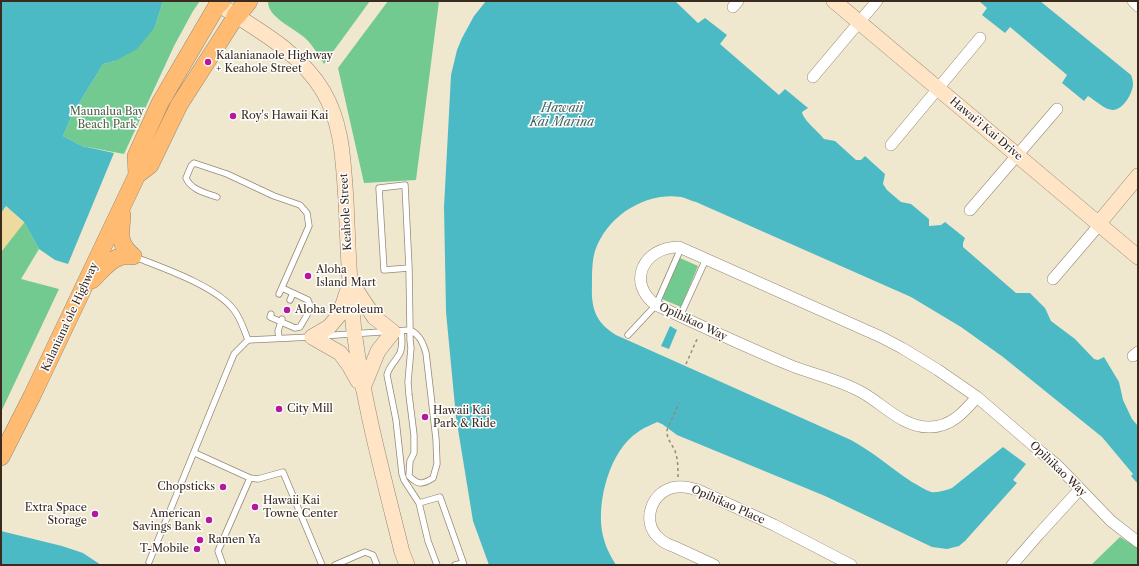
<!DOCTYPE html>
<html>
<head>
<meta charset="utf-8">
<style>
  body { margin:0 }
  #map { position:relative; width:1139px; height:566px; overflow:hidden; background:#f0e8ce; font-family:"Libre Caslon Text",serif }
  canvas { display:block }
  .frame { position:absolute; inset:0; border:2px solid #3b2a1e; pointer-events:none }
</style>
</head>
<body>
<div id="map">
<canvas width="1139" height="566"></canvas>
<div class="frame"></div>
</div>
<script>
const ctx = document.querySelector('canvas').getContext('2d');
ctx.lineJoin = 'round';
function fill(path, color) { ctx.fillStyle = color; ctx.fill(path, 'evenodd'); }
function stroke(path, color, width, dash) { ctx.strokeStyle = color; ctx.lineWidth = width; ctx.lineCap = dash ? 'butt' : 'round'; ctx.setLineDash(dash || []); ctx.stroke(path); }
function drawText(font, color, halo, rows, align = 'center') {
  ctx.font = font + ' "Libre Caslon Text",serif'; ctx.lineWidth = 3; ctx.setLineDash([]); ctx.textBaseline = 'middle'; ctx.strokeStyle = halo; ctx.fillStyle = color; for (const [text, x, y, turn = 0] of rows) {
    ctx.save(); ctx.translate(x, y); ctx.rotate((+turn || 0) * Math.PI / 180); ctx.textAlign = isNaN(turn) ? turn : align; if (halo) ctx.strokeText(text, 0, 0); ctx.fillText(text, 0, 0); ctx.restore();
  }
}
fill(new Path2D(`
  M163,1H200L193,11L174,46L124,154L82,146L63,136L72,115L103,64L115,61L155,27Z
  M268,1H370L324,64C318,55 313,45 305,38C294,28 267,17 268,1Z
  M388,1H439L416,180L364,183L338,68Z
  M24,222L39,249L21,279L59,289L1,412V252Z
  M680,258L698,266L681,307L662,299Z
  M1120,537L1138,548V565H1091Z`), '#72ca90');
fill(new Path2D(`
  M6,206L24,223L1,252V213Z`), '#eeda9e');
fill(new Path2D(`
  M1,1H163L155,27L137,49L115,61L103,64L72,115L63,136L82,146L114,153L68,264L55,260L39,249L24,222L6,206L1,213Z
  M486,1H675L698,23L705,18L727,35L720,44L779,95L785,89L808,108L802,112C803,120 819,132 824,139L835,141L856,160H861L865,156L885,174L883,184L887,190L901,202L911,204L929,219V226L941,225L945,222L965,238L963,243V247L1016,293H1030L1045,308L1051,321L1075,339L1094,359L1098,360L1104,357L1119,382L1123,400L1132,419L1138,426V484L1131,476L1133,474L1102,437L1003,357L961,327L911,297L696,202C691,201 686,198 681,197C645,192 607,216 595,251C592,261 592,273 592,284C591,308 595,322 616,335L851,440C873,452 891,468 912,482C918,485 925,490 931,492C938,493 946,490 952,488L1003,447L1026,464L1013,480L1017,483L965,541L959,546L947,549L932,547L825,496L677,435L662,424L657,422C651,425 643,428 638,432C610,450 597,500 602,531C604,543 609,554 616,565H489L473,521L456,417L446,312L444,207L451,75L457,50L462,38L474,16Z
  M979,1H1040L1131,75C1132,78 1133,80 1133,84C1133,93 1123,110 1113,110C1105,110 1095,100 1088,96L1084,101L1062,83L1067,75L1010,27L1005,33L982,15L987,8Z
  M670,326L677,330L669,349L661,346Z
  M1,531L62,546L83,553L101,565H1Z`), '#4cbac4');
const lane = new Path2D(`
  M217,197C206,193 191,190 186,178L191,166L194,163L227,174L274,196L300,205L307,213L309,226L279,294
  M135,257C163,268 216,286 234,310C241,319 244,330 248,340
  M290,300L293,293
  M271,314L270,317L295,328L300,327C304,319 313,309 308,300L282,288
  M680,316L706,259
  M401,331C402,338 403,346 400,353C396,361 389,366 387,375L396,420L402,474L404,480L419,503L428,541L437,565
  M628,335L656,305L681,248
  M321,336L410,330C420,335 423,343 426,353L436,439L437,464L433,478C422,485 418,485 409,476L410,461L414,453V435L409,395L408,382L411,348L410,340V330L409,268L405,185L379,188L384,270L409,268
  M279,338L278,331L282,319
  M195,453L250,478L258,479L283,472L322,565
  M419,503L440,497L464,565
  M149,562L234,354L248,340L311,337
  M223,565L218,551L250,478
  M335,565L365,552L373,555L377,565
  M455,565L463,563`);
const street = new Path2D(`
  M1133,1L1138,6
  M733,7L738,1
  M813,77L877,1
  M891,145L980,38
  M970,210L1057,109
  M1053,279L1100,224
  M1133,356L1138,352
  M977,397C964,412 951,427 930,427C904,428 884,405 863,393C841,380 815,375 792,366C746,347 701,326 656,305C626,283 643,247 679,247L881,337L902,348L938,370L977,397L1041,452L1057,465L1111,521L1138,542
  M714,565C701,559 688,553 675,547C670,545 663,543 659,538C640,522 652,489 677,487C684,486 691,488 698,490L774,525L851,565
  M1012,565L1038,535L1080,489`);
const secondary = new Path2D(`
  M834,1L1138,257
  M218,4C256,29 299,51 323,91C343,125 343,162 346,200C348,244 349,288 354,331C364,406 384,479 402,552L407,565
  M1099,223L1138,176
  M351,282L374,317L393,332L378,351L363,388
  M312,337L340,353L349,365L358,381
  M312,337L329,327L340,314L347,292`);
const primary = new Path2D(`
  M137,175L150,165L179,105L236,16
  M122,215C121,234 117,243 133,256
  M92,280C100,272 109,260 120,257C124,255 129,256 133,256
  M1,457L32,396L137,175L136,156L160,103L218,4`);
const highway = new Path2D(`
  M218,4L221,1
  M236,16L248,1`);
stroke(lane, '#968976', 7);
stroke(street, '#968976', 12);
stroke(secondary, '#968976', 16);
stroke(primary, '#968976', 18);
stroke(highway, '#968976', 20);
stroke(new Path2D(`
  M686,364L698,337
  M678,477C678,468 678,459 675,451C672,444 666,438 667,430L679,403`), '#968976', 1.5, [3, 3]);
stroke(lane, '#fff', 5.5);
stroke(street, '#fff', 11);
stroke(secondary, '#ffe4c6', 15);
stroke(primary, '#febb71', 17);
stroke(highway, '#febb71', 19);
for (const [x, y, r, color] of [
  [208,62,4,"#b5179e"],
  [233,116,4,"#b5179e"],
  [308,276,4,"#b5179e"],
  [287,310,4,"#b5179e"],
  [279,409,4,"#b5179e"],
  [425,417,4,"#b5179e"],
  [223,487,4,"#b5179e"],
  [255,507,4,"#b5179e"],
  [95,514,4,"#b5179e"],
  [209,520,4,"#b5179e"],
  [200,540,4,"#b5179e"],
  [197,549,4,"#b5179e"]
]) { const dot = new Path2D(); dot.arc(x, y, r, 0, 2 * Math.PI); ctx.fillStyle = color; ctx.fill(dot); stroke(dot, '#fff', 1.5); }
drawText('11px', '#3b2a1e', '#fff', [
  ["Kalanianaole Highway",216,56],
  ["+ Keahole Street",216,69],
  ["Roy's Hawaii Kai",241,116],
  ["Aloha",316,270],
  ["Island Mart",316,283],
  ["Aloha Petroleum",295,310],
  ["City Mill",287,409],
  ["Hawaii Kai",433,411],
  ["Park & Ride",433,424],
  ["Chopsticks",215,487,"right"],
  ["Hawaii Kai",263,501],
  ["Towne Center",263,514],
  ["Extra Space",87,508,"right"],
  ["Storage",87,521,"right"],
  ["American",201,514,"right"],
  ["Savings Bank",201,527,"right"],
  ["Ramen Ya",208,540],
  ["T-Mobile",189,549,"right"]
], 'left');
drawText('11px', '#4e6246', '#fff', [
  ["Maunalua Bay",107,112],
  ["Beach Park",107,125]
]);
drawText('11px', '#3b2a1e', '#fff', [
  ["Hawai’i Kai Drive",986,129,40],
  ["Keahole Street",346,212,-93],
  ["Kalaniana’ole Highway",70,317,-65],
  ["Opihikao Way",693,322,25],
  ["Opihikao Way",1058,469,44],
  ["Opihikao Place",728,505,24]
]);
drawText('italic 12px', '#426460', '#fff', [
  ["Hawaii",562,109],
  ["Kai Marina",562,123]
]);
</script>
</body>
</html>
